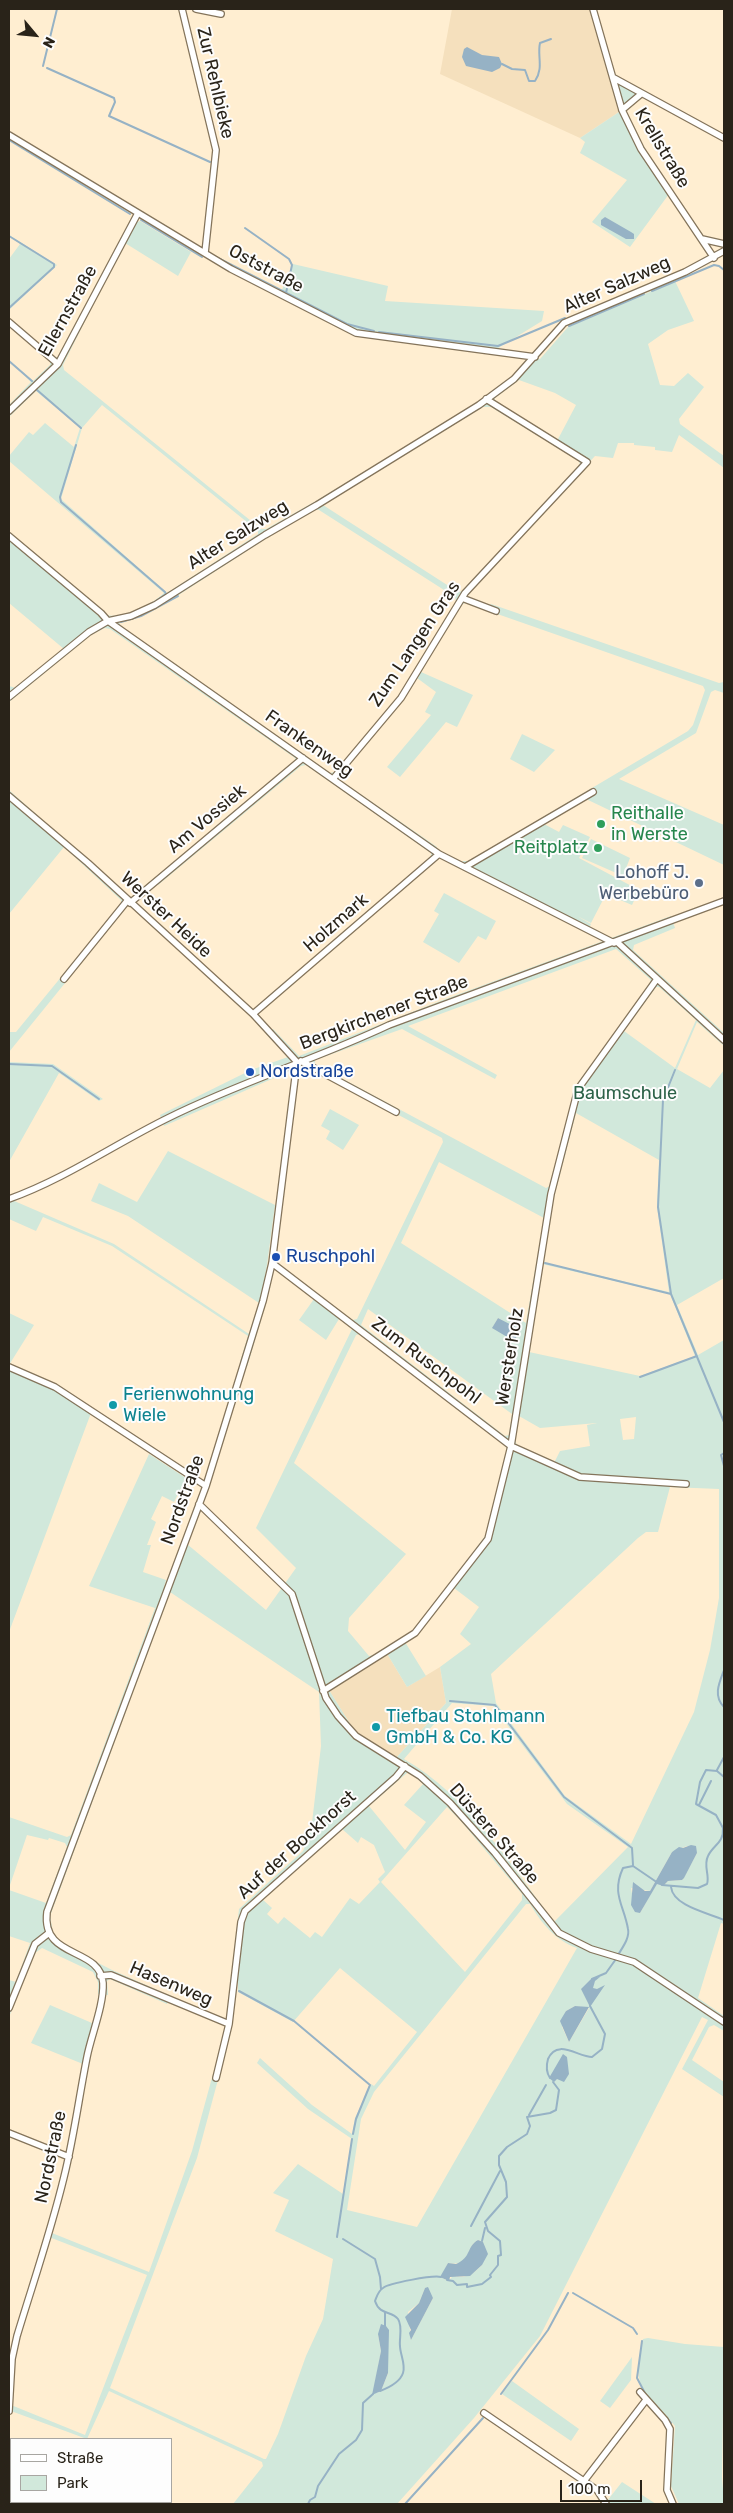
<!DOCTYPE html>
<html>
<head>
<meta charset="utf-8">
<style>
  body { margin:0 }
  #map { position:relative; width:733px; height:2513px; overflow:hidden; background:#ffeed1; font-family:Rubik,sans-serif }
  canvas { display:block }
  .frame { position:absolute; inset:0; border:10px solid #292319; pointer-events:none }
  .legend { position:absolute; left:10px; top:2438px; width:162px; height:65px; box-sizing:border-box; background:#fdfdfd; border:1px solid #a8a6a2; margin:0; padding:6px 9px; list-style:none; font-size:15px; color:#292319 }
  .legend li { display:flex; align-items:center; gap:10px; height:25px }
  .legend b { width:25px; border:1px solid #a8a6a2 }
  .north { position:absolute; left:10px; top:10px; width:50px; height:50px; -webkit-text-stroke:4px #fdfdfd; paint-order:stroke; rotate:118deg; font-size:14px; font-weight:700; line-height:20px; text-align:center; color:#292319 }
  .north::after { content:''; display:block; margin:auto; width:18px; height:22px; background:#292319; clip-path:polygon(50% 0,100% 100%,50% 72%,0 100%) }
  .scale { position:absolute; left:560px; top:2480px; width:82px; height:22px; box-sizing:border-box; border:2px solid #292319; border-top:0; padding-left:6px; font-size:15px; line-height:18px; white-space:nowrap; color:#292319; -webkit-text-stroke:4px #fdfdfd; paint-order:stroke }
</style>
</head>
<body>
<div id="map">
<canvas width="733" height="2513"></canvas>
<div class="frame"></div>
<ul class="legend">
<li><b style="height:6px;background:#fff"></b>Straße</li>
<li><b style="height:14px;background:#d1e8db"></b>Park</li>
</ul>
<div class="north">N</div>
<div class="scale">100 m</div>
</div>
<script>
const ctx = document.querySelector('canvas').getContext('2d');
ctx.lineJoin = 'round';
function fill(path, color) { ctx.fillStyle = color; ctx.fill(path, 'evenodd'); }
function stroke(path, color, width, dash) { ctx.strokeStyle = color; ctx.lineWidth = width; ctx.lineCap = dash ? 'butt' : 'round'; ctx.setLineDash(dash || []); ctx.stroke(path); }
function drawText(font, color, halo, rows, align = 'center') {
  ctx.font = font + ' Rubik,sans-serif'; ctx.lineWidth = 4; ctx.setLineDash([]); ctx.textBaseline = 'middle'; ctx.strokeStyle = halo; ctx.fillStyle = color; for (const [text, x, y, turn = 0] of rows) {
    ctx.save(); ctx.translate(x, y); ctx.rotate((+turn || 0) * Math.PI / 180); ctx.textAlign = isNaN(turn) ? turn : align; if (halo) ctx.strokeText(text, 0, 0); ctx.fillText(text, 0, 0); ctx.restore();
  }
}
fill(new Path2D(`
  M452,9H592L622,110L580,138L440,74Z
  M386,1652L407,1687L440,1667L446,1703L396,1758L357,1735L329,1690Z`), '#f5e0bd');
fill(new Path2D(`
  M612,80L641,95L622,111L669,194L630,247L592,222L627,180L580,153L585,142L580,138L622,110Z
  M140,221L191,252L178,276L125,243L137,222Z
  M9,235L57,265L9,310V259L20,244Z
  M293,264L388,286L385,301L544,311L542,321L495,350L356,331L281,292Z
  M675,281L694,321L668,330L648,344L660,385L674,386L688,373L704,387L679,419L680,424L724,456V468L679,435L672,452L655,450V447L634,445V443H618L613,458L595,456L468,593L465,603L461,605L421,672L473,695L457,727L446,722L400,777L387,767L431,715L425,712L436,692L417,678L404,698L400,695L456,602L455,597L319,510H313L284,527L160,607L120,623L119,626L330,773L335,772L381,717L386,721L340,775V780L437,847L436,856L275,998L272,993L431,857V853L306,765L301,766L158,885L154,880L295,762V758L110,629L105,628L91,635L9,702V686L16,688L64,649L9,603V540L23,552L26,548L106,615C123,619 153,604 164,593L9,461V456L29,432L33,435L45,423L74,447L80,428L36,391L9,417V405L31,382L9,360L33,381L50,365V361L9,326V320L53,357H58L95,288L100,291L63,365L64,370L261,529H266L316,501L483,399L515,374L532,358L540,359L568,327ZM519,380L555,393L576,405L557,441L494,404L495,398ZM102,405L258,531V534L167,593L61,499L82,428ZM483,407H491L579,461L580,465L463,591L458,592L323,505Z
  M491,604L719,683L724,682V693L715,690L711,692L696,733L619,779L724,825V865L586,799L544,824L559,832L563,825L590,837L579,858L639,890L632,905L606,894L591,923L577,916L591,924L588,930L459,868L463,861H469L688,731L693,725L705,690L703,686L486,610Z
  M522,734L555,750L534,772L510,759Z
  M9,790L129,897L126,908L9,1052V1032H16L121,904V900L64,847L9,914Z
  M591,839L630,858L623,876L582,858Z
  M444,893L496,921L486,940L478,936L459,963L423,942L439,914L434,911Z
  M671,916L675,928L634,945L633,950L724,1033V1046L697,1022L677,1069L710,1088L724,1070V1278L677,1305L698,1355L724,1340V1924L721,1923L698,1998L724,2016V2031L714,2025L709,2027L692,2060L724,2082V2097L682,2069L708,2020L702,2017L540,2336L474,2418L397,2504H233L263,2466L262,2462L109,2391L87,2439L11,2411V2405L85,2435L147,2275L49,2237L52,2233L149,2272L192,2151L213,2074L219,2076L197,2158L110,2388L264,2459H266L278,2434L306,2356L323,2319L333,2259L275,2231L289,2200L273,2193L298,2164L343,2194L352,2139L308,2109L257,2063L260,2058L312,2105L352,2134L355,2118L371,2084L374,2086L417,2032L340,1968L293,2022L238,1992V1981L231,1978L239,1909L303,1851L311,1831L321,1746L319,1692L170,1592L50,1916L53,1933L63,1945L112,1970L171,1996L167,2004L110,1979L107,1981L108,1995L98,1994V1982L93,1972L42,1948L35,1953L9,2017V1980L16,1982L30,1943L9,1936V1890L46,1903L67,1847L65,1843L49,1838L48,1840L27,1835L9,1888V1817L67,1837L71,1835L155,1608L89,1586L149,1454L186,1478L174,1502L162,1496L151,1519L156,1522L147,1545H151L143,1572L166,1580L164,1587L170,1591L187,1544L266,1610L296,1568L256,1528L352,1329L353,1320L357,1319L443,1142L442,1138L304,1065L164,1126L160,1115L251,1070L288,1057L266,1034L273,1029L299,1056L443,1000ZM616,949L650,979L651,983L577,1084L550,1186L546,1188L315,1064V1060L402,1029L495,1079L497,1075L408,1026ZM656,987H659L696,1020L675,1068L624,1031ZM576,1113L659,1160L657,1207L669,1292L542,1262L554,1197ZM439,1162L544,1218L526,1323L401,1243ZM542,1264L670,1294L695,1356L640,1376L529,1352ZM368,1309L512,1414L509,1435L505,1436L361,1325ZM498,1318L520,1331L515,1340L493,1327ZM360,1334L505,1445L507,1450L488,1532L448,1587L454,1588L479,1607L460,1634L471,1644L440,1667L446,1703L396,1758L357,1735L329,1690L386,1652L407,1687L426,1676L405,1642L386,1652L369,1656L348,1631L349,1618L406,1554L294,1463L356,1335ZM519,1416L540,1428L597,1423L587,1425L590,1446L560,1451L554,1463L517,1445L515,1441ZM636,1417L634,1439L623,1440L620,1419ZM670,1487L719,1489V1598L710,1650L694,1712L631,1844L565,1796L496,1703L491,1674L638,1538L646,1532H658ZM452,1703L493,1706L567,1804L628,1847L554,1922C512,1866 466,1794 404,1759ZM407,1773H411L423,1784L404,1805L426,1822L405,1850L369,1806ZM447,1807L460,1820L522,1894V1900L465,1972L381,1882ZM342,1829L358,1843L361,1837L374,1845L385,1872L378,1879L380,1882L359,1904L350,1898L322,1937L315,1932L310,1938L284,1917L278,1924L267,1914L272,1908L262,1899ZM687,1846L697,1853L684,1877L682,1880L668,1881L663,1886L657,1883L640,1913L633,1899L631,1888L650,1891L672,1852ZM526,1904H530C542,1924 555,1940 577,1948L417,2227L347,2210L361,2119L374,2092ZM575,2006L589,2008L569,2042L562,2027L566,2011ZM478,2240L483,2242L482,2265C473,2274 467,2279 453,2276L448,2281L441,2277L448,2263C473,2267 464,2248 478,2240ZM425,2288L433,2298L411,2340L408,2312L419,2303ZM378,2334L388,2361V2373L381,2391L373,2394L381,2351Z
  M9,1062L53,1064L103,1099L99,1101L59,1073L9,1162Z
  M330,1109L359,1125L343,1150L326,1139L330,1131L321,1126Z
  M168,1151L275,1205L267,1265L260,1303L268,1296L247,1367L240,1362L248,1336L112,1246L43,1217L36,1231L9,1219V1193L12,1200L114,1244L249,1334L259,1303L128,1216L91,1201L99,1183L137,1202Z
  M314,1299L339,1319L326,1340L299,1320Z
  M9,1313L34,1325L9,1365Z
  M9,1370L39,1381L91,1413L9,1632Z
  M50,2005L92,2023L83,2064L31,2043Z
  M648,2338L685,2344L724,2347L722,2477L724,2504H679L671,2486L675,2426C646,2388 630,2393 643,2339Z
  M632,2357L631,2380L610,2408L600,2401Z
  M512,2381L579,2429L571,2441L502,2394Z
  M622,2482L656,2504H607V2501Z`), '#d1e8db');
fill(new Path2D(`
  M467,47L482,55L499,57L502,64L500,68L492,72L466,66L462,57L464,49Z
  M605,217L631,232L634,234V239H626L601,225V220Z
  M498,1318L521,1330L514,1341L492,1328Z
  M691,1845L696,1846L697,1853L684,1878L682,1880L668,1881L663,1886L657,1884L640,1913L635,1912L631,1905L633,1882L645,1891H650L672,1852L679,1847L683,1848Z
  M600,1977L595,1981L593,1988L597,1989L605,1985L590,2007L581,1989L592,1978Z
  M575,2006L589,2007L569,2042L560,2021L566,2011Z
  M563,2054L567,2057L569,2074L564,2082L557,2079L554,2082L549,2078Z
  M478,2240L483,2242L488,2254L482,2265L470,2276L450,2277L449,2281L440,2277L448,2263L456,2264C472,2257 466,2247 478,2240Z
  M428,2287L433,2298L411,2340L409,2333L411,2330L405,2317L419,2303L425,2288Z
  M381,2324L386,2326L389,2330L388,2373L381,2391L372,2395L381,2351L378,2334Z`), '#96b2c5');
stroke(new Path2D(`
  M502,64L512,69L525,70L529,81H535C544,68 537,56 540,43L551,39
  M43,66L57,9
  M47,68L114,98L115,102L109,116L210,162
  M9,140L130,214
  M141,220L202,257
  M245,228L289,259L292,265L286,293
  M9,236L54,264V267L9,308
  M216,257L347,324L374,331
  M652,291L714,265L719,266L724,270
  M569,326L644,294
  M379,332L498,346L565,318
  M9,361L32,381
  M37,390L81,428
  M76,445L60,497L61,502L165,592L166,594L156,601
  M121,622L141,616L178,596
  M9,1064L52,1066L99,1099
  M675,1070L663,1100L658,1207L671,1294L724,1422
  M545,1263L671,1294
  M640,1377L697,1356
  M724,1445V1453L721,1455L724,1466
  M724,1670C719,1683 713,1696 724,1707
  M450,1701L495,1705L564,1797L632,1848L633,1865
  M717,1770L724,1757
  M699,1805L711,1781
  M662,1885L698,1888L707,1884C710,1875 703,1866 708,1856C713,1845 724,1843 723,1828L716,1815L696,1804L700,1782L706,1770L717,1771L724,1777
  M671,1887C673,1906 708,1913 724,1920
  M618,1955C622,1948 630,1938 628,1929C624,1905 611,1894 623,1868L633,1866L658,1883
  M592,1979L606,1973L616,1959
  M239,1991L294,2021L370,2085L356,2119L353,2134
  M550,2078C546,2072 546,2066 548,2059C557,2038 578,2057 592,2057L602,2049L605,2034L590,2006
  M529,2115L546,2085
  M471,2226L500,2171
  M337,2237L352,2139
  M343,2239L375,2259L380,2277L381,2289
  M482,2241L485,2228
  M447,2280L453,2281L457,2285L467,2284V2287L482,2284L491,2277L490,2275L498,2265V2256L501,2255L500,2241L488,2231L485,2222L507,2197L506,2182L499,2165V2156L507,2147L527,2134L530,2126L527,2117L550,2113L556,2110L559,2090L553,2082
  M573,2293L633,2328L637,2334
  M385,2313V2326
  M642,2341L637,2378L646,2395
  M380,2391C388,2388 400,2382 403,2373C406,2365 400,2354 400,2346C399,2339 403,2326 398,2319C391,2310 380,2316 375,2301C377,2296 378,2291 383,2288C389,2283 433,2275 441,2277
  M501,2394L548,2330L568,2293
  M666,2417L671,2423
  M308,2504L310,2500L315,2497L318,2486L339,2454L356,2440L362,2430L363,2403L373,2394
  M405,2504L483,2418`), '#96b2c5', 2);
const minor = new Path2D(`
  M182,9L216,150L205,253
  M196,9L221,14
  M593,9L622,110L641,149L714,258
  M614,78L724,138
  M622,110L641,94
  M9,135L231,269L356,333L535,357
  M702,239L724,244
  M9,322L58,364
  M9,411L58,364L138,213
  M9,536L101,613L108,621L439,854L614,943
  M462,598L496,611
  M9,697L89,632L108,621L131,616L155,605L265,535L317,505L479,405L514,379L564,323L685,272L724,251
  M333,779L401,698L465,593L587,462L486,399
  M9,796L88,863L253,1014L297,1062
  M465,867L593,792
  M130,903L303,758
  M617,942L724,1040
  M64,979L127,901
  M253,1014L439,854
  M301,1061L396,1112
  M9,1199C65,1179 115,1144 168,1118C240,1082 317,1059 389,1025L724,901
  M272,1263L511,1446L580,1477L686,1484
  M9,1367L55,1387L206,1486
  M199,1504L292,1594L326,1698L338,1716L356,1736L420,1776L450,1803L495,1853L559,1933L591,1949L634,1962L724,2022
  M323,1691L415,1633L488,1539L511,1446L551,1194L578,1089L657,979
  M100,1976L111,1975L229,2024
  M9,2008L35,1944L49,1933
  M216,2078L229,2024L241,1922L245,1911L396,1777L405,1766
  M9,2133L69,2157
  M640,2392L665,2420L670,2429L667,2490L673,2504
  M9,2411L12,2359L17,2336C33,2283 51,2231 64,2177C74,2137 79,2097 87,2057C91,2036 104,2005 103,1983C100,1946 41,1960 47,1912L206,1486L263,1301L272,1263L297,1062
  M484,2413L597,2490L606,2504
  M584,2481L646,2400`);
stroke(minor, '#84745b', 8);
stroke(minor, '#fff', 5.5);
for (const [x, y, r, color] of [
  [601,824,5,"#2e9e5b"],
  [598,848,5,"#2e9e5b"],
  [699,883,5,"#5c6f8a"],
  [250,1072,5,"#1a4fb4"],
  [276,1257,5,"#1a4fb4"],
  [113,1405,5,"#0f9aa8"],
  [376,1727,5,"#0f9aa8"]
]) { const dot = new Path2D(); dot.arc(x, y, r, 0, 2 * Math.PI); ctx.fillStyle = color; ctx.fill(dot); stroke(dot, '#fdfdfd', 2); }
drawText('18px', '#292319', '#fdfdfd', [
  ["Zur Rehlbieke",215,83,77],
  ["Krellstraße",662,148,59],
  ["Oststraße",266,269,28],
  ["Alter Salzweg",617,285,-24],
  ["Ellernstraße",68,311,-61],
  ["Alter Salzweg",238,535,-32],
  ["Zum Langen Gras",415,644,-56],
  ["Frankenweg",309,744,35],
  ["Am Vossiek",207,819,-40],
  ["Werster Heide",166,915,43],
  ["Holzmark",336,923,-41],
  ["Bergkirchener Straße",384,1013,-21],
  ["Wersterholz",510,1357,-81],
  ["Zum Ruschpohl",426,1361,37],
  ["Nordstraße",183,1500,-70],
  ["Düstere Straße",494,1834,49],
  ["Auf der Bockhorst",297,1845,-42],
  ["Hasenweg",171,1984,23],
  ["Nordstraße",51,2157,-78]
]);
drawText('18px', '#27864d', '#fdfdfd', [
  ["Reithalle",611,814],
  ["in Werste",611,835],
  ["Reitplatz",588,848,"right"]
], 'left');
drawText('18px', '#4e5e75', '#fdfdfd', [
  ["Lohoff J.",689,873],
  ["Werbebüro",689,894]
], 'right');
drawText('18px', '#164399', '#fdfdfd', [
  ["Nordstraße",260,1072],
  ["Ruschpohl",286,1257]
], 'left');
drawText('18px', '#2c6248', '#fdfdfd', [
  ["Baumschule",625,1094]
]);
drawText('18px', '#0d838f', '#fdfdfd', [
  ["Ferienwohnung",123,1395],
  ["Wiele",123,1416],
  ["Tiefbau Stohlmann",386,1717],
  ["GmbH & Co. KG",386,1738]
], 'left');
</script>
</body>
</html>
